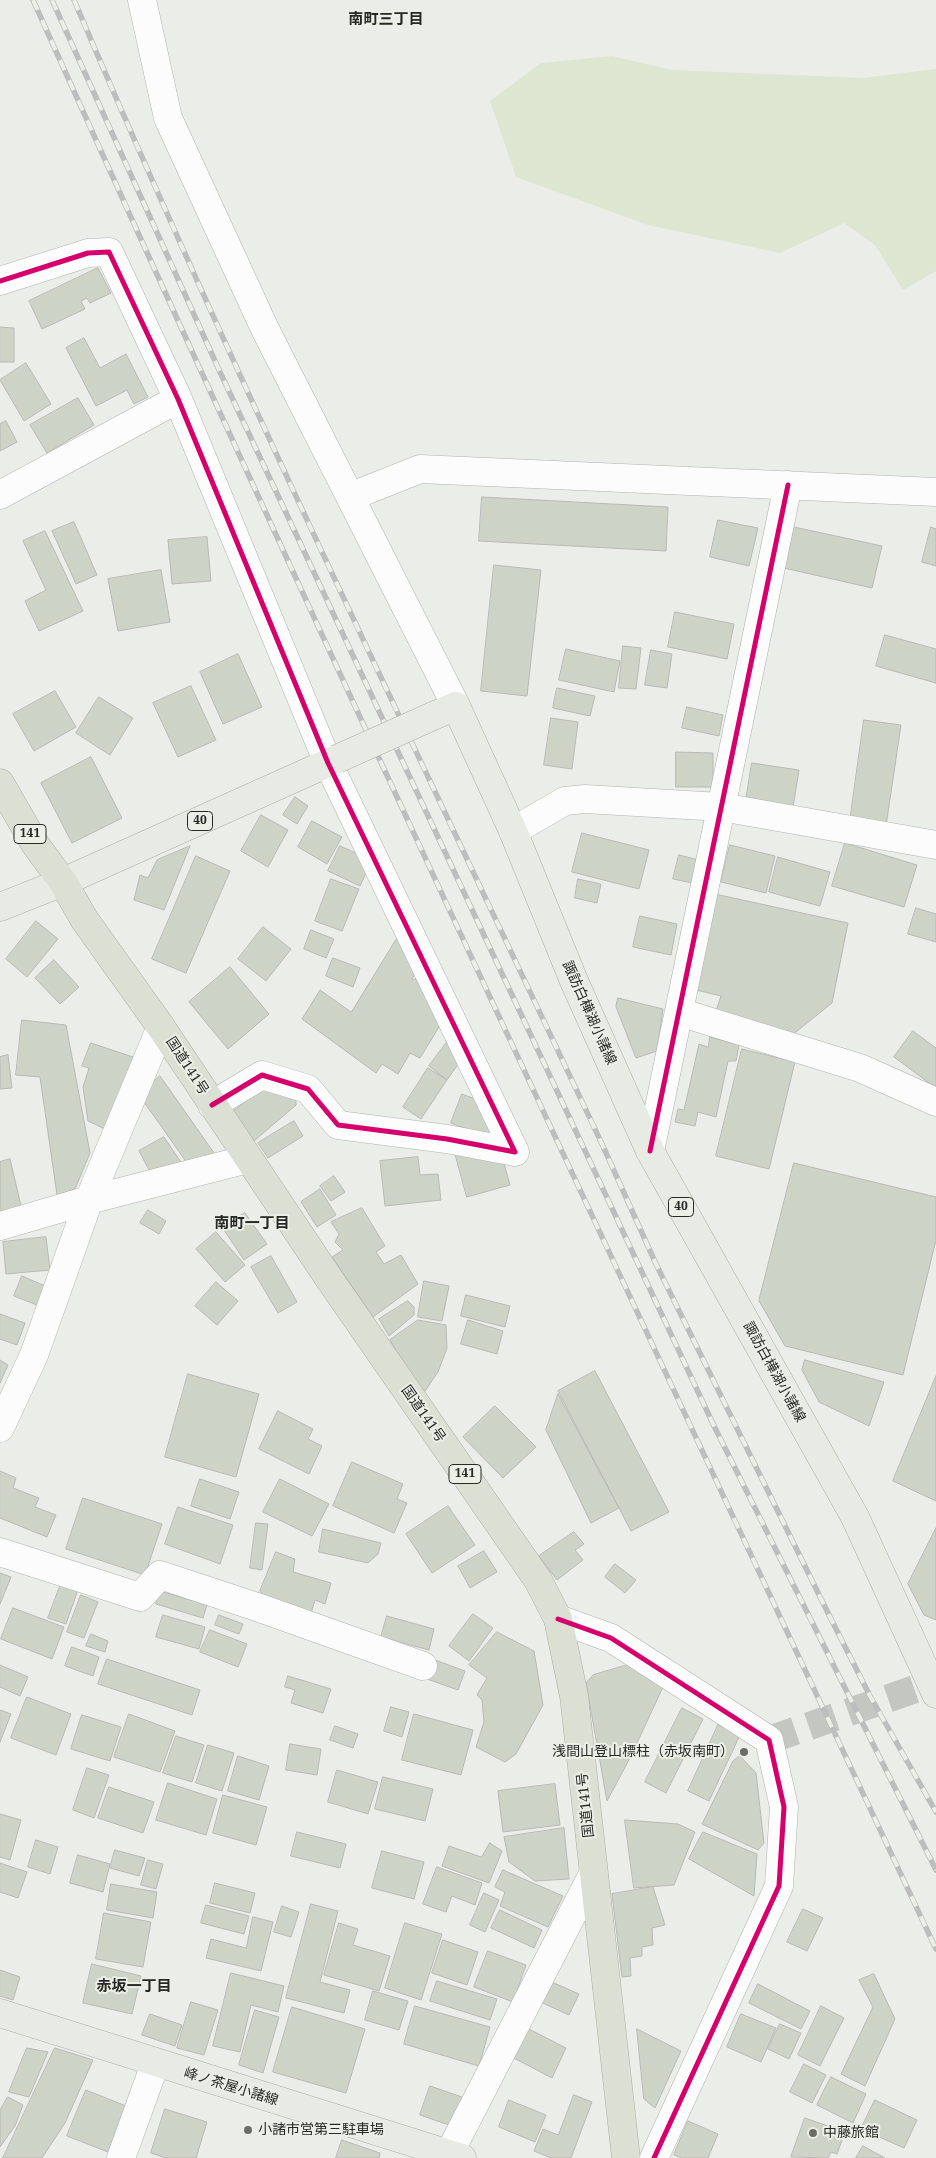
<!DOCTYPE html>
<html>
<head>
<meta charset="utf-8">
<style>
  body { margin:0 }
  canvas { display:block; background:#ebede8 }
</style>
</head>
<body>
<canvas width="936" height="2158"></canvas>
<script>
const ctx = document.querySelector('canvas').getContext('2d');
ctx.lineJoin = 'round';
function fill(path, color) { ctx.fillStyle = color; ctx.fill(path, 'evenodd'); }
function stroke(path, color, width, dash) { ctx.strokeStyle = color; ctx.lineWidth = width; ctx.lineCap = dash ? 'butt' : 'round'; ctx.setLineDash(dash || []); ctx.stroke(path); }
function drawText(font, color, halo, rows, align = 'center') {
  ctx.font = font + ' "Noto Serif","Noto Sans JP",serif'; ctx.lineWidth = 4; ctx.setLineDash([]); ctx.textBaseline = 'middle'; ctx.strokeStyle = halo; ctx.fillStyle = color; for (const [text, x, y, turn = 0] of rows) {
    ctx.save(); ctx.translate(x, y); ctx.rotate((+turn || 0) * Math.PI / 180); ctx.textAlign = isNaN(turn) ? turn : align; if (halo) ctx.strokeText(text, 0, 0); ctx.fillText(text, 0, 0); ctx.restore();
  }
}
fill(new Path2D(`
  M612,56L672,70L863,78L936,69V271L903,290L875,245L844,223L780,253L648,225L516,177L490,101L541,63Z`), '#dde6d1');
const building = new Path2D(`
  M98,268L111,293L90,303L87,298L81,301L85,309L42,329L29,301Z
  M0,327L14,328V362H0Z
  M84,338L100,368L126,354L148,397L134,404L127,390L96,406L66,348Z
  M26,363L51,404L24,421L0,380Z
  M78,398L94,425L47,453L30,425Z
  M6,421L17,442L0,451V424Z
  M482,497L668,507L666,551L479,541Z
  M718,520L758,528L749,566L710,557Z
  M74,522L97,575L76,584L52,531Z
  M794,527L882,546L872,588L784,568Z
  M931,527L936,529V566L922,562Z
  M45,531L83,611L39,631L25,601L46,590L23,541Z
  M207,537L211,581L172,584L168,540Z
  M494,565L541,570L527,696L481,691Z
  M161,570L170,622L118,631L108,579Z
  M675,612L734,624L727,659L668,647Z
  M885,635L936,649V683L876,666Z
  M623,646L641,648L636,689L619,688Z
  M566,649L620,661L614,692L559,680Z
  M651,650L672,654L667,688L645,685Z
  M238,654L262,707L223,724L200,672Z
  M191,686L216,740L178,757L153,703Z
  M557,688L595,696L590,716L553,708Z
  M55,691L76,727L34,751L13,714Z
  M99,697L133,718L110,755L76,733Z
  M687,707L723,715L719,736L682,728Z
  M551,718L578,722L572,769L544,765Z
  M864,720L901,725L886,826L850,821Z
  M676,752L713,753V787H676Z
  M91,757L122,818L72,843L41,783Z
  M752,763L799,770L793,807L746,800Z
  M295,797L308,806L297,824L283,815Z
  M261,815L288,830L268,867L241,851Z
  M312,821L342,837L327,864L298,847Z
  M582,833L649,850L639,889L572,872Z
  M845,843L917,865L904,907L832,886Z
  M730,845L775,856L766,893L721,882Z
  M190,846L164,910L134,900L140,875L148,878L157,860Z
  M340,846L372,860L360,886L328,871Z
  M679,855L703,861L697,884L673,879Z
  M196,856L230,871L186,973L152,959Z
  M778,857L830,872L820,906L769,892Z
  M331,879L359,889L342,931L315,921Z
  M578,879L601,884L597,903L575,898Z
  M715,894L848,923L832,1003L792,1035L715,1014L721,996L696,990Z
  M916,908L936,914V942L908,934Z
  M640,916L677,924L671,955L633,947Z
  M36,921L58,939L27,977L6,959Z
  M263,927L291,949L266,981L238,959Z
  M311,930L334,939L326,958L304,949Z
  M401,932L427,951L412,979L437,980L450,1009L420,1058L410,1053L398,1074L382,1064L376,1073L302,1019L320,990L351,1012Z
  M333,958L360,968L353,987L326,976Z
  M54,960L79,987L60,1004L35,978Z
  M230,967L269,1014L228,1049L189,1002Z
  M618,998L663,1009L657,1051L636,1058L616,1007Z
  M22,1020L66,1025L90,1153L75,1189L57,1195L40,1077L16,1075Z
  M913,1031L936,1048V1088L894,1057Z
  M453,1034L471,1046L447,1080L429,1066Z
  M710,1037L739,1045L736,1061H728L716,1117L698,1112L695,1126L675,1122L678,1109L684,1110L699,1044L708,1047Z
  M91,1043L133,1057L107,1130L88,1121L83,1087L89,1068L82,1066Z
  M742,1049L795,1062L769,1169L716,1156Z
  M8,1055L12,1088L0,1089V1057Z
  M428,1068L447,1080L421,1119L403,1107Z
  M160,1076L219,1160L192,1170L139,1095Z
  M289,1089L296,1097V1105L254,1141L233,1111L261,1090Z
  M462,1094L486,1103L495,1140L451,1123Z
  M294,1121L303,1136L268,1158L258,1143Z
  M164,1137L187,1171L155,1181L139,1151Z
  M455,1153H501L510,1185L467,1197Z
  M418,1157L420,1175L438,1174L441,1200L385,1206L380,1161Z
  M10,1159L22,1210L0,1215V1162Z
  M794,1163L936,1197V1240L903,1375L785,1346L759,1301Z
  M334,1176L345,1192L331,1201L320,1186Z
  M320,1189L336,1215L317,1227L301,1202Z
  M362,1208L385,1246L376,1252L384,1264L401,1255L418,1284L373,1317L332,1257L343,1250L335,1242L339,1234L331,1222Z
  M148,1210L166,1221L159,1234L140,1223Z
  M245,1213L267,1244L244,1260L222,1227Z
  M216,1232L245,1265L225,1282L196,1249Z
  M46,1237L50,1270L6,1274L3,1242Z
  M271,1256L297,1302L278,1313L251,1267Z
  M22,1276L50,1288L42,1307L14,1296Z
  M424,1281L449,1286L442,1321L418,1317Z
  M216,1282L238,1301L217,1325L195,1306Z
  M466,1295L510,1306L505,1327L461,1316Z
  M408,1301L414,1307V1315L389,1336L379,1319Z
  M0,1314L25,1323L17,1345L0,1339Z
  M418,1320L446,1325L447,1348L438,1372L423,1394L390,1340Z
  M468,1320L503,1331L497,1354L461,1344Z
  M0,1360L8,1365L0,1383Z
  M805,1360L884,1382L869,1426L819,1402L802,1370Z
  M595,1371L669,1512L631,1531L558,1391Z
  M188,1374L259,1394L236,1477L165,1457Z
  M936,1376V1501L893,1481Z
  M558,1394L619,1508L591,1523L546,1430Z
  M495,1406L536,1447L503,1478L463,1437Z
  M278,1411L313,1429L308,1439L322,1446L309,1474L259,1449Z
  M352,1462L403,1484L397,1499L407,1503L394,1533L333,1506Z
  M0,1471L16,1478L13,1488L39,1498L35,1507L56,1515L47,1537L0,1518Z
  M200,1479L239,1492L230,1519L191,1506Z
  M280,1479L329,1504L312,1536L263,1512Z
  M83,1498L162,1524L145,1575L66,1549Z
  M448,1506L475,1545L432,1573L406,1534Z
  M178,1507L233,1525L220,1564L165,1544Z
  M256,1523L268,1524L262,1570L250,1568Z
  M936,1528V1620L924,1615L908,1584Z
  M323,1529L381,1543L378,1554L368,1563L319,1552Z
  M574,1532L584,1544L575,1550L583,1560L557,1580L539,1556Z
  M484,1551L497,1572L470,1588L458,1566Z
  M276,1552L295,1559L293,1572L331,1583L325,1604L315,1600L308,1623L273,1610L260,1591Z
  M615,1564L636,1580L625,1593L605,1577Z
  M0,1573L11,1577L0,1604Z
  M62,1581L79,1587L66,1624L48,1618Z
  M160,1591L207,1605L203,1618L156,1604Z
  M81,1595L98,1602L84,1638L67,1632Z
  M13,1608L64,1627L52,1659L1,1639Z
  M473,1614L493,1628L469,1661L449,1646Z
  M163,1615L205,1627L199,1649L156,1637Z
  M219,1615L243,1624L239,1634L215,1625Z
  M387,1616L434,1629L429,1650L381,1637Z
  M210,1630L247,1644L238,1667L200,1652Z
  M497,1632L534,1651L543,1705L516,1754L505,1762L476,1747L484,1722L482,1700L477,1695L487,1678L469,1665Z
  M91,1634L108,1641L105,1652L86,1646Z
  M72,1647L99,1657L93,1676L65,1666Z
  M107,1659L200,1690L192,1715L98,1684Z
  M435,1660L465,1671L458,1690L427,1679Z
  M0,1665L28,1677L20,1696L0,1687Z
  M627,1665L663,1687L630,1758L607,1801L586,1683L593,1675Z
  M288,1676L331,1689L323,1713L291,1703L295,1690L285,1687Z
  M27,1697L71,1714L56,1755L11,1738Z
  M391,1707L409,1712L402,1737L384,1731Z
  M682,1708L703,1719L666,1793L645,1782Z
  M0,1710L11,1714L0,1742Z
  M129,1714L175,1731L160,1772L114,1757Z
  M414,1714L473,1730L461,1775L402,1760Z
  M82,1715L121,1727L110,1761L71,1749Z
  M718,1725L740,1735L709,1801L688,1791Z
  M335,1726L358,1734L353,1748L330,1740Z
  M176,1736L204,1745L192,1782L163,1773Z
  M290,1744L321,1749L317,1775L286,1770Z
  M208,1745L234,1753L222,1791L196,1783Z
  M238,1756L269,1766L259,1800L228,1791Z
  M740,1756L756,1773L764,1843L758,1850L702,1824L733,1761Z
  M87,1768L109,1775L94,1818L73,1810Z
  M337,1770L378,1782L368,1814L328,1802Z
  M383,1777L433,1789L425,1821L375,1809Z
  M168,1783L217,1799L206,1835L156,1820Z
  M555,1784L560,1825L503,1832L498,1791Z
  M109,1787L154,1802L143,1833L98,1818Z
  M223,1795L267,1807L256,1845L213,1833Z
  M0,1814L21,1820L10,1860L0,1857Z
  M625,1820L678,1824L695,1832L674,1885L634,1888Z
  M564,1828L569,1879L535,1881L509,1862L504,1837Z
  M297,1832L346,1844L340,1868L291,1856Z
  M703,1832L757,1854L754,1896L689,1859Z
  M36,1840L58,1847L50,1874L28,1867Z
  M490,1843L502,1851L489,1883L442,1866L449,1846L481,1857Z
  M115,1850L145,1858L139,1876L110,1868Z
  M382,1851L424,1862L414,1899L372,1888Z
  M78,1855L110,1864L103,1892L70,1883Z
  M148,1860L163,1864L156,1889L141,1885Z
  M0,1863L27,1872L18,1898L0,1892Z
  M437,1867L482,1883L475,1905L452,1896L446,1912L423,1904Z
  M503,1870L563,1896L548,1927L500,1906L505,1892L495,1887Z
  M215,1883L255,1893L250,1913L210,1903Z
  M111,1884L157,1892L153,1918L107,1910Z
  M653,1887L665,1925L652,1928L653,1945L642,1947V1956L630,1958L631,1976L622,1977L612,1894Z
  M484,1893L499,1900L485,1932L470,1925Z
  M311,1904L338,1911L320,1982L350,1990L344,2013L286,1998Z
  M206,1905L249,1916L244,1934L201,1923Z
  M282,1906L299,1912L291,1937L274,1932Z
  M803,1909L823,1918L807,1951L787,1942Z
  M500,1910L542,1930L534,1948L491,1928Z
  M104,1913L151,1922L143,1967L96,1959Z
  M253,1917L273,1922L261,1971L206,1958L211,1939L246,1948Z
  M339,1923L358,1929L353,1945L390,1956L379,1991L324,1975Z
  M405,1923L442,1934L421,2000L385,1988Z
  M443,1940L478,1952L467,1985L432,1973Z
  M488,1951L526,1965L513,2002L474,1987Z
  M92,1964L141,1976L132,2014L83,2003Z
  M0,1970L20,1977L13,2000L0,1996Z
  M231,1973L284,1986L278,2012L251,2005L240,2052L213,2046Z
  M874,1974L895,2019L865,2086L841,2074L873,2007L859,1980Z
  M545,1979L579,1994L569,2015L536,2000Z
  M437,1981L497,1999L490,2020L430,2001Z
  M758,1984L810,2011L801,2029L749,2003Z
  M373,1991L408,2001L399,2030L365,2020Z
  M191,2002L218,2010L204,2055L177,2048Z
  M415,2006L490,2027L479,2066L404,2044Z
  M821,2006L844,2018L820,2066L798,2055Z
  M292,2007L365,2029L346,2093L273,2072Z
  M255,2010L279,2017L263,2073L239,2065Z
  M150,2014L182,2025L175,2046L142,2035Z
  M741,2014L776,2028L761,2062L727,2047Z
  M780,2024L801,2033L789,2059L768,2049Z
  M525,2027L566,2048L552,2078L510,2056Z
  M637,2029L681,2051L655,2108L644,2099Z
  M27,2048L48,2052L29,2097L9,2092Z
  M55,2048L93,2060L65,2123L42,2158H3Z
  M804,2064L826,2075L812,2103L790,2092Z
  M831,2077L866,2094L853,2123L817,2105Z
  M430,2086L462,2097L452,2126L420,2115Z
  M86,2090L126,2106L108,2152L67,2136Z
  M574,2095L592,2102L571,2158H551L534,2151L543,2129L558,2135Z
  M8,2097L23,2105L15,2126L0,2147V2110Z
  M509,2100L546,2115L535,2142L499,2127Z
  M875,2100L917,2120L904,2148L861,2129Z
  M165,2109L207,2122L196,2158H166L151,2153Z
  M805,2118L845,2132L837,2154L831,2152L828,2158L791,2157Z
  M688,2121L718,2134L708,2158H682L674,2155Z
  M342,2140L380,2153L379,2158H336Z
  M863,2146L885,2158H856Z`);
fill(building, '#ced3c8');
stroke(building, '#b8b9b6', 1);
stroke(new Path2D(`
  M769,1740L924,1686`), '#c4c6c1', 28, [28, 14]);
const minor = new Path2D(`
  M142,0L168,118L264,327L456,706
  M0,281L88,253L109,252L178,399L328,763L515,1152L447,1139L338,1125L308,1089L262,1075L212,1105
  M0,495L178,399
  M352,496L420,469L936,492
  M513,831L565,801L585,799L721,807L936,845
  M679,1012L860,1068L936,1102
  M650,1151L788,485
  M0,1226L89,1200L248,1159
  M0,1428L34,1355L89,1200L161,1027
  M0,1552L140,1597L160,1575L257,1607L423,1666
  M558,1619L611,1638L769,1740L784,1807L779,1886L654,2158
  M449,2154L593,1874
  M121,2158L155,2064`);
const major = new Path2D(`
  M433,716L456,706L513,831L574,981L650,1151L855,1517L936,1694
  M0,907L63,882L337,759
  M0,2013L462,2158`);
const highway = new Path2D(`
  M0,783L35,844L63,882L84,919L161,1027L330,1280L538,1580L558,1619L574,1696L626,2158`);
stroke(minor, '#b1b2af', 29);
stroke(major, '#aaafa1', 29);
stroke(highway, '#aaafa1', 29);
stroke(minor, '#fcfcfc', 28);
stroke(major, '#e8eae4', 28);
stroke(highway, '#dbdfd4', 28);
const rail = new Path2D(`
  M33,0C326,653 632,1301 936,1949
  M52,0L220,372L715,1428L936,1870
  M74,0C238,386 423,764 602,1144L656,1264L830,1617L870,1696L936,1812`);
stroke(rail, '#bcbdbc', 5.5);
stroke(rail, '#ebefe6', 4, [11]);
const majorBridge = new Path2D(`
  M337,759L433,716`);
stroke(majorBridge, '#aaafa1', 29, []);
stroke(majorBridge, '#e8eae4', 28);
stroke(new Path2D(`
  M0,281L88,253L109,252L178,399L328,763L515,1152L447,1139L338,1125L308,1089L262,1075L212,1105
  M650,1151L788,485
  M558,1619L611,1638L769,1740L784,1807L779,1886L654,2158`), '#d6006c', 5);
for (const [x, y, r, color] of [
  [744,1752,5,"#6c6d69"],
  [248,2130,5,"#6c6d69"],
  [813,2133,5,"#6c6d69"]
]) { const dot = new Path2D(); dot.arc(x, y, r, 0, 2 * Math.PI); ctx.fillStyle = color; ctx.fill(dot); stroke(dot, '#ebefe6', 2); }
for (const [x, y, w] of [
  [200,821,25],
  [30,834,32],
  [681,1207,25],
  [465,1474,32]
]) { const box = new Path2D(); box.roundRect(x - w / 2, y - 9.5, w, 19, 4); ctx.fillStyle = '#ebefe6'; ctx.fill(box); stroke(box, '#272825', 1); }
drawText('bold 12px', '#272825', null, [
  ["40",200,821],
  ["141",30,834],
  ["40",681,1207],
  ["141",465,1474]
]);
drawText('14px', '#272825', '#ebefe6', [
  ["諏訪白樺湖小諸線",589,1013,66],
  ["国道141号",187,1066,57],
  ["諏訪白樺湖小諸線",774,1372,61],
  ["国道141号",423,1414,55],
  ["国道141号",586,1805,-96],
  ["峰ノ茶屋小諸線",231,2087,17]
]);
drawText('14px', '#272825', '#ebefe6', [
  ["浅間山登山標柱（赤坂南町）",734,1752,"right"],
  ["小諸市営第三駐車場",258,2130],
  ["中藤旅館",823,2133]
], 'left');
drawText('bold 15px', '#272825', '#ebefe6', [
  ["南町三丁目",386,20],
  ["南町一丁目",252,1224],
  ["赤坂一丁目",134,1987]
]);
</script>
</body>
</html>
